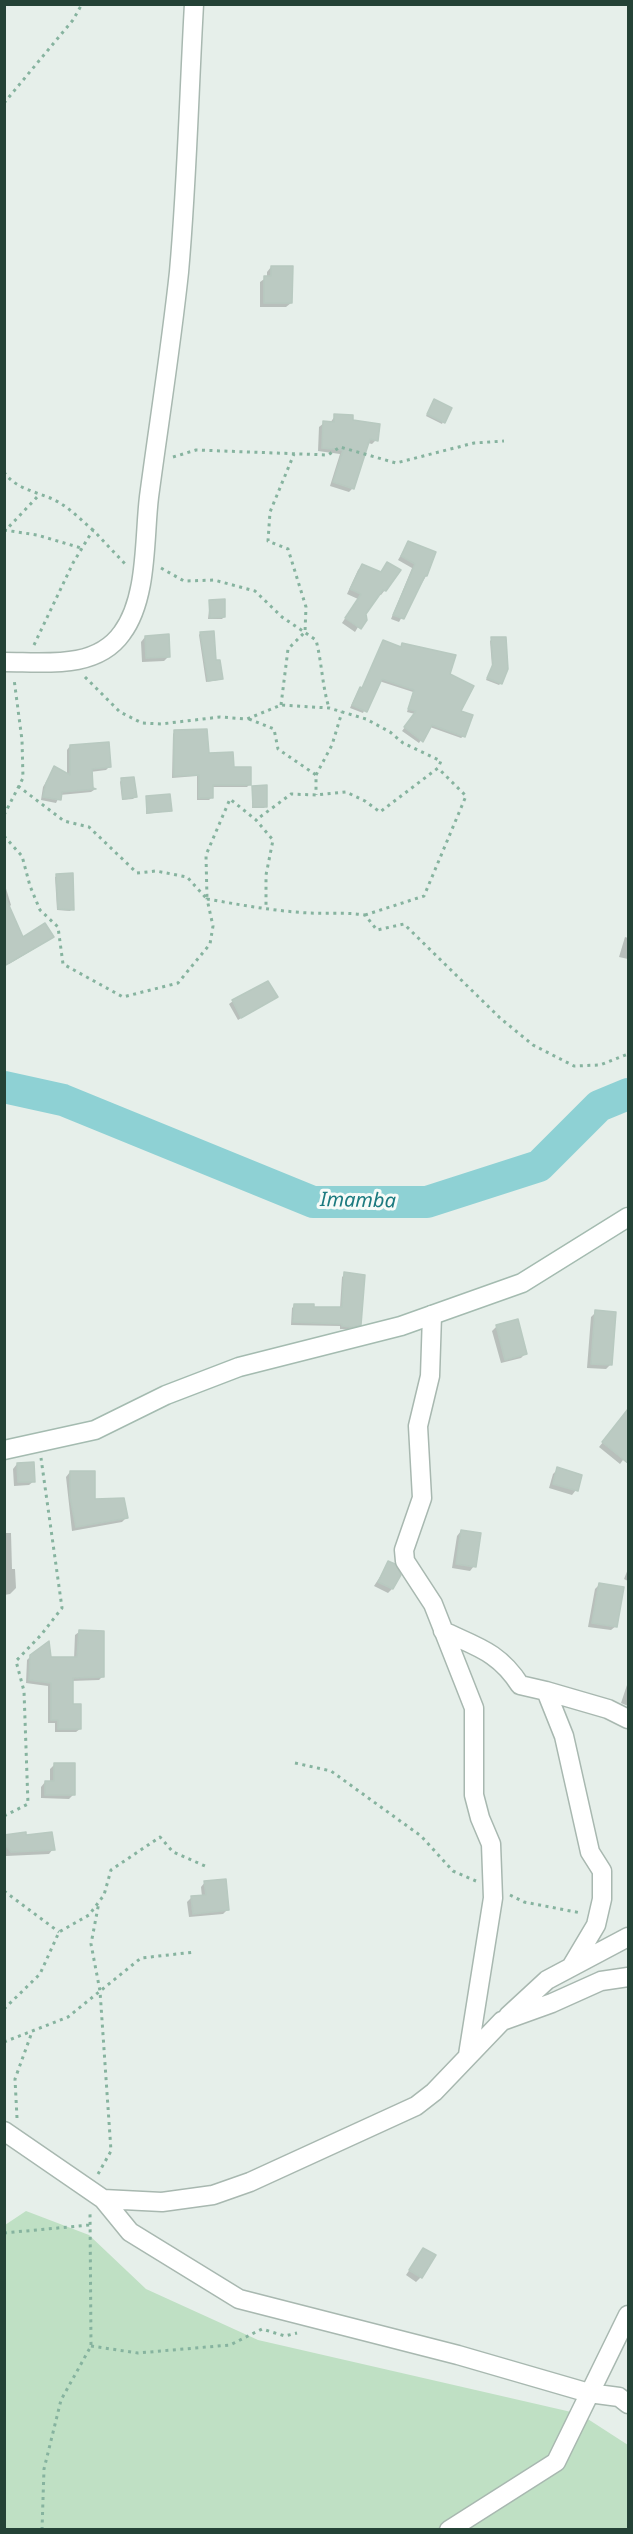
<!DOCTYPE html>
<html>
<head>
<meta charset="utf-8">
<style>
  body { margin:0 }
  #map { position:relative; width:633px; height:2534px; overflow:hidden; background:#e6efea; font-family:"Noto Sans",sans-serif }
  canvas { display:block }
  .frame { position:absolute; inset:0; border:6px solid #244236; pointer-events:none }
</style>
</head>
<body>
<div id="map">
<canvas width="633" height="2534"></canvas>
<div class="frame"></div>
</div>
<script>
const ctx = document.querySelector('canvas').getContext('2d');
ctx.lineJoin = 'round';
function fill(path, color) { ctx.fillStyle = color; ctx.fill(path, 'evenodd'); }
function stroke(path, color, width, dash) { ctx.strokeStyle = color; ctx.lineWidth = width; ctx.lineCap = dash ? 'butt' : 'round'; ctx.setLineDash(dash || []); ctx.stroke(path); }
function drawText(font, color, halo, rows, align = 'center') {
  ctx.font = font + ' "Noto Sans",sans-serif'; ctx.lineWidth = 6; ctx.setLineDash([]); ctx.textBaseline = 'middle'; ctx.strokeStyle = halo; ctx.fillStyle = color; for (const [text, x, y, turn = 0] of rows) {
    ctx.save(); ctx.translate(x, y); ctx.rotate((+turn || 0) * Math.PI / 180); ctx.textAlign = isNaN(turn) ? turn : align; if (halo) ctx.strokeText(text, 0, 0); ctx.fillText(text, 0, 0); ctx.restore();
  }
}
fill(new Path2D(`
  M26,2211L89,2235L146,2289L258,2340L580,2414L628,2445V2529L5,2530V2225Z`), '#bfe0c4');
fill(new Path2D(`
  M271,267L291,303L286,307H260V282L267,277V272Z
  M433,402L443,422L442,424L426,416Z
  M335,416L351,421L376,440L372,444L368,443L353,488L349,492L330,486L340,454L318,451L319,427L324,423H330Z
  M408,543L426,576L399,622L391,619L412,568L398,560Z
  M387,564L385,590L381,595L378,594L355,632L342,623L358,599L347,594L358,570L362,566L379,573Z
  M210,601L224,617L222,619H208Z
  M200,633L221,678L219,680L206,682L199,635Z
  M145,637L169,656L164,661L142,662L141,642Z
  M492,639L501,683L499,685L486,680L492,667L490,641Z
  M383,642L399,648L402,645L448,675L459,712L464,736L461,738L430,727L419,743L402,731L415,714L407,712L413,692L379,681L363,713L350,708L358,691L362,690Z
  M175,731L233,768L249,785L247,787H212V797L209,800H197V776L172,778L173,734Z
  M70,746L109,767L106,770L90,772L94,790L91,792L60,795L56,803L41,800L43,787L54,768L67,775V750Z
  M121,780L135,797L133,799L122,800L120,782Z
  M253,787L266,806L264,808H252Z
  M147,798L170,811L146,814Z
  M57,876L72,909L70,911L57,910L55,877Z
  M4,882L11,905L9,907L22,940H49L9,964L4,956Z
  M625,937L628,938V959L619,957Z
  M273,999L238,1020L229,1004L233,1001Z
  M345,1274L360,1324L357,1327L348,1329H340V1326L291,1325L292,1308L295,1305L312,1308H340L342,1277Z
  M596,1312L611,1364L606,1369L587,1368L591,1317Z
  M497,1326L525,1354L521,1358L501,1363L492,1331Z
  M622,1419L628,1425V1464L623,1460L620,1464L599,1447Z
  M17,1464L34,1481L29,1485L14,1486L13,1469Z
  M558,1469L576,1490L572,1495L549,1488L553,1474Z
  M70,1472L94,1501L126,1518L122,1522L72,1531L66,1477Z
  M461,1531L474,1566L470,1571L452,1568L457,1536Z
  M4,1533H11L12,1569H15L16,1588L10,1594L4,1595Z
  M389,1563L392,1589L388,1593L374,1586Z
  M628,1569V1581L624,1579Z
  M599,1585L616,1626L611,1630L588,1627L595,1589Z
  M79,1632L103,1676L99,1680L71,1681V1706L80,1729L76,1732H55V1723H48V1686L26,1683L27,1660L31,1656L50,1659H74L75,1635Z
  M628,1682V1706L621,1703Z
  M55,1764L73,1795L69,1799L41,1798V1787L45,1782H50V1769Z
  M4,1836H24L53,1849L49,1854L6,1856Z
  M205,1882L228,1909L223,1914L189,1917L187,1902L191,1898L202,1897L201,1887Z
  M423,2250L421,2277L416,2282L406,2275Z`), '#0003');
stroke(new Path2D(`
  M4,1087L63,1100L313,1202H427L539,1166L599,1106L628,1094`), '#8ed1d4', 32);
const building = new Path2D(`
  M271,266H293L292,303H264V276H271Z
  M434,399L452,408L445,423L427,414Z
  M334,414L353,415V420L380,424L378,441L370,439L354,489L333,482L343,450L322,448L323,421L334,422Z
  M408,541L436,552L427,576H425L404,619L393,615L415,564L401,556Z
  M387,562L401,570L386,591L383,590L366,614L367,620L361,629L345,618L361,594L350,589L362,564L381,572Z
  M225,599V617L210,618L209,600Z
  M214,631L216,660H220L223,679L208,681L200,632Z
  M169,634L170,657L146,658L145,636Z
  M491,637H506L508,669L502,684L487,678L493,664Z
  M383,640L401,647L402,643L456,655L450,674L474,686L461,711L473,715L465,737L432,725L423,742L404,727L416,711L408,709L414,690L382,679L367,712L352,705L360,687L362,688Z
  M207,729L209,753L233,752L234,767H251V785H213V798H199V775L174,776V730Z
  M109,742L111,767L92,769L93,788L96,789L62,792L61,800L43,797L46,783L54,766L70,775V745Z
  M134,777L137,797L123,799L121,778Z
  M267,785V807H253L252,786Z
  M170,794L172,811L147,813L146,796Z
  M73,873L74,910L58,909L56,874Z
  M4,894L23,937L45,923L54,937L4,966Z
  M268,981L278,997L241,1018L232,1000Z
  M344,1272L365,1275L361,1325L352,1327L342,1326V1324L293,1322L294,1304H314V1307H342Z
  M595,1310L616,1312L612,1365L591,1364Z
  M518,1319L527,1354L505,1360L496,1325Z
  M628,1409V1463L602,1442Z
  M34,1462L35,1482H18L17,1463Z
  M557,1467L582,1475L578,1491L553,1484Z
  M70,1471H95V1499L124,1498L128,1518L76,1527L70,1497Z
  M461,1530L481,1533L476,1567L456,1564Z
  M388,1561L395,1564L401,1575L393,1589L378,1582Z
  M599,1583L624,1587L617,1627L592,1623Z
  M79,1630L104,1631V1677L73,1678V1704H81V1729H58V1720H51V1683L29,1680L30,1655L49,1641L51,1657H77Z
  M54,1763H75V1795H45V1781H54Z
  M26,1832V1835L52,1832L55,1850L11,1852L4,1843V1835Z
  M226,1879L229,1910L193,1914L191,1896L206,1895L204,1881Z
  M423,2248L436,2255L422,2278L409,2270Z`);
fill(building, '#bbcac2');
stroke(building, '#b8c9c0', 1.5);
const street = new Path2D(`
  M4,662C44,662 96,670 122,633C148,598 144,538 149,497C159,422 171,347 179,272C187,183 189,93 194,4
  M432,1315L430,1376L418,1426L422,1498L404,1550L405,1561L433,1604L474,1708V1795L480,1818L491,1844L493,1898L468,2055
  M443,1631C477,1647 499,1652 520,1685L546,1691L564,1736L590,1852L602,1871V1899L596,1925L571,1967
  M546,1691L608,1709L628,1719
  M508,2016L547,1980L628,1937
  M4,2131L103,2199L130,2232L239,2299L458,2355L589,2393L619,2397L628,2404
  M103,2199L162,2202L213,2195L250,2182L416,2106L434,2092L502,2021L552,2003L601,1981L628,1977
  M449,2530L556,2462L628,2315`);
const secondary = new Path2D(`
  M4,1450L95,1430L166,1395L239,1367L401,1326L522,1283L628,1217`);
stroke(street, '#a8b8b0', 21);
stroke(secondary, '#a4bbb0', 21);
stroke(new Path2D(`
  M4,103L73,20L82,4
  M173,457L196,450L328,455L340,447L396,463L474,443L504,441
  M4,472C17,492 45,492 63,505C74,512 83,522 93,530
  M4,530L37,535L81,548
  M4,532L40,494
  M161,568L184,581L214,580L255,591L282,617L316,640C322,663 322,685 329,708
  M34,645L73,563L93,530L127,566
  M85,677L120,712L142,723L161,724L220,717L247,719L281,705L329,708L366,719L390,732L403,743L441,761L438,768L380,812L365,801L346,792L316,795L291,794L256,820
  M281,705L288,649L305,632L306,607L288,549L268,541L270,512L294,454
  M249,719L274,729L278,749L316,775V795
  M316,775L332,745L342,712
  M18,786L64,821L89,827L137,873L156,871L187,877L207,899L206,855L230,799L256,820L273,840L266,875V909
  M4,815L23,778L22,740L14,679
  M4,836L22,856L30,886L40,910L58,927L63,964L123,997L178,983L210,944L213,926L207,899C241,905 274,911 309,913C327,914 346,912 365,915L377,930L404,924L500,1018L533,1045L574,1066L600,1065L628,1054
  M365,915L424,896L466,796L438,768
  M295,1763L331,1771L421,1836L453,1871L476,1881
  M4,1816L28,1804L24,1691L16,1661L41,1635L62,1608L41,1458
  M4,1891L59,1932
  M510,1895L524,1902L581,1913
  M4,2009L40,1974L59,1932L89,1915L104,1895L111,1870L160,1837L173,1852L205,1866
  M4,2042L68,2017L141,1958L195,1952
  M17,2118L15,2079L32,2032
  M98,2174L111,2151L100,1991L91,1944L99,1902
  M4,2233L90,2225
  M91,2346L138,2353L230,2345L262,2329L285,2336L297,2333
  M42,2530L44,2469L61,2400L91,2346L90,2211`), '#86b39f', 3, [3, 4.5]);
stroke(street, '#fff', 18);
stroke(secondary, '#fff', 18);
drawText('italic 20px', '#1c7a7f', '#f7fbf8', [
  ["Imamba",358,1201,1]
]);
</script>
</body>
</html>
